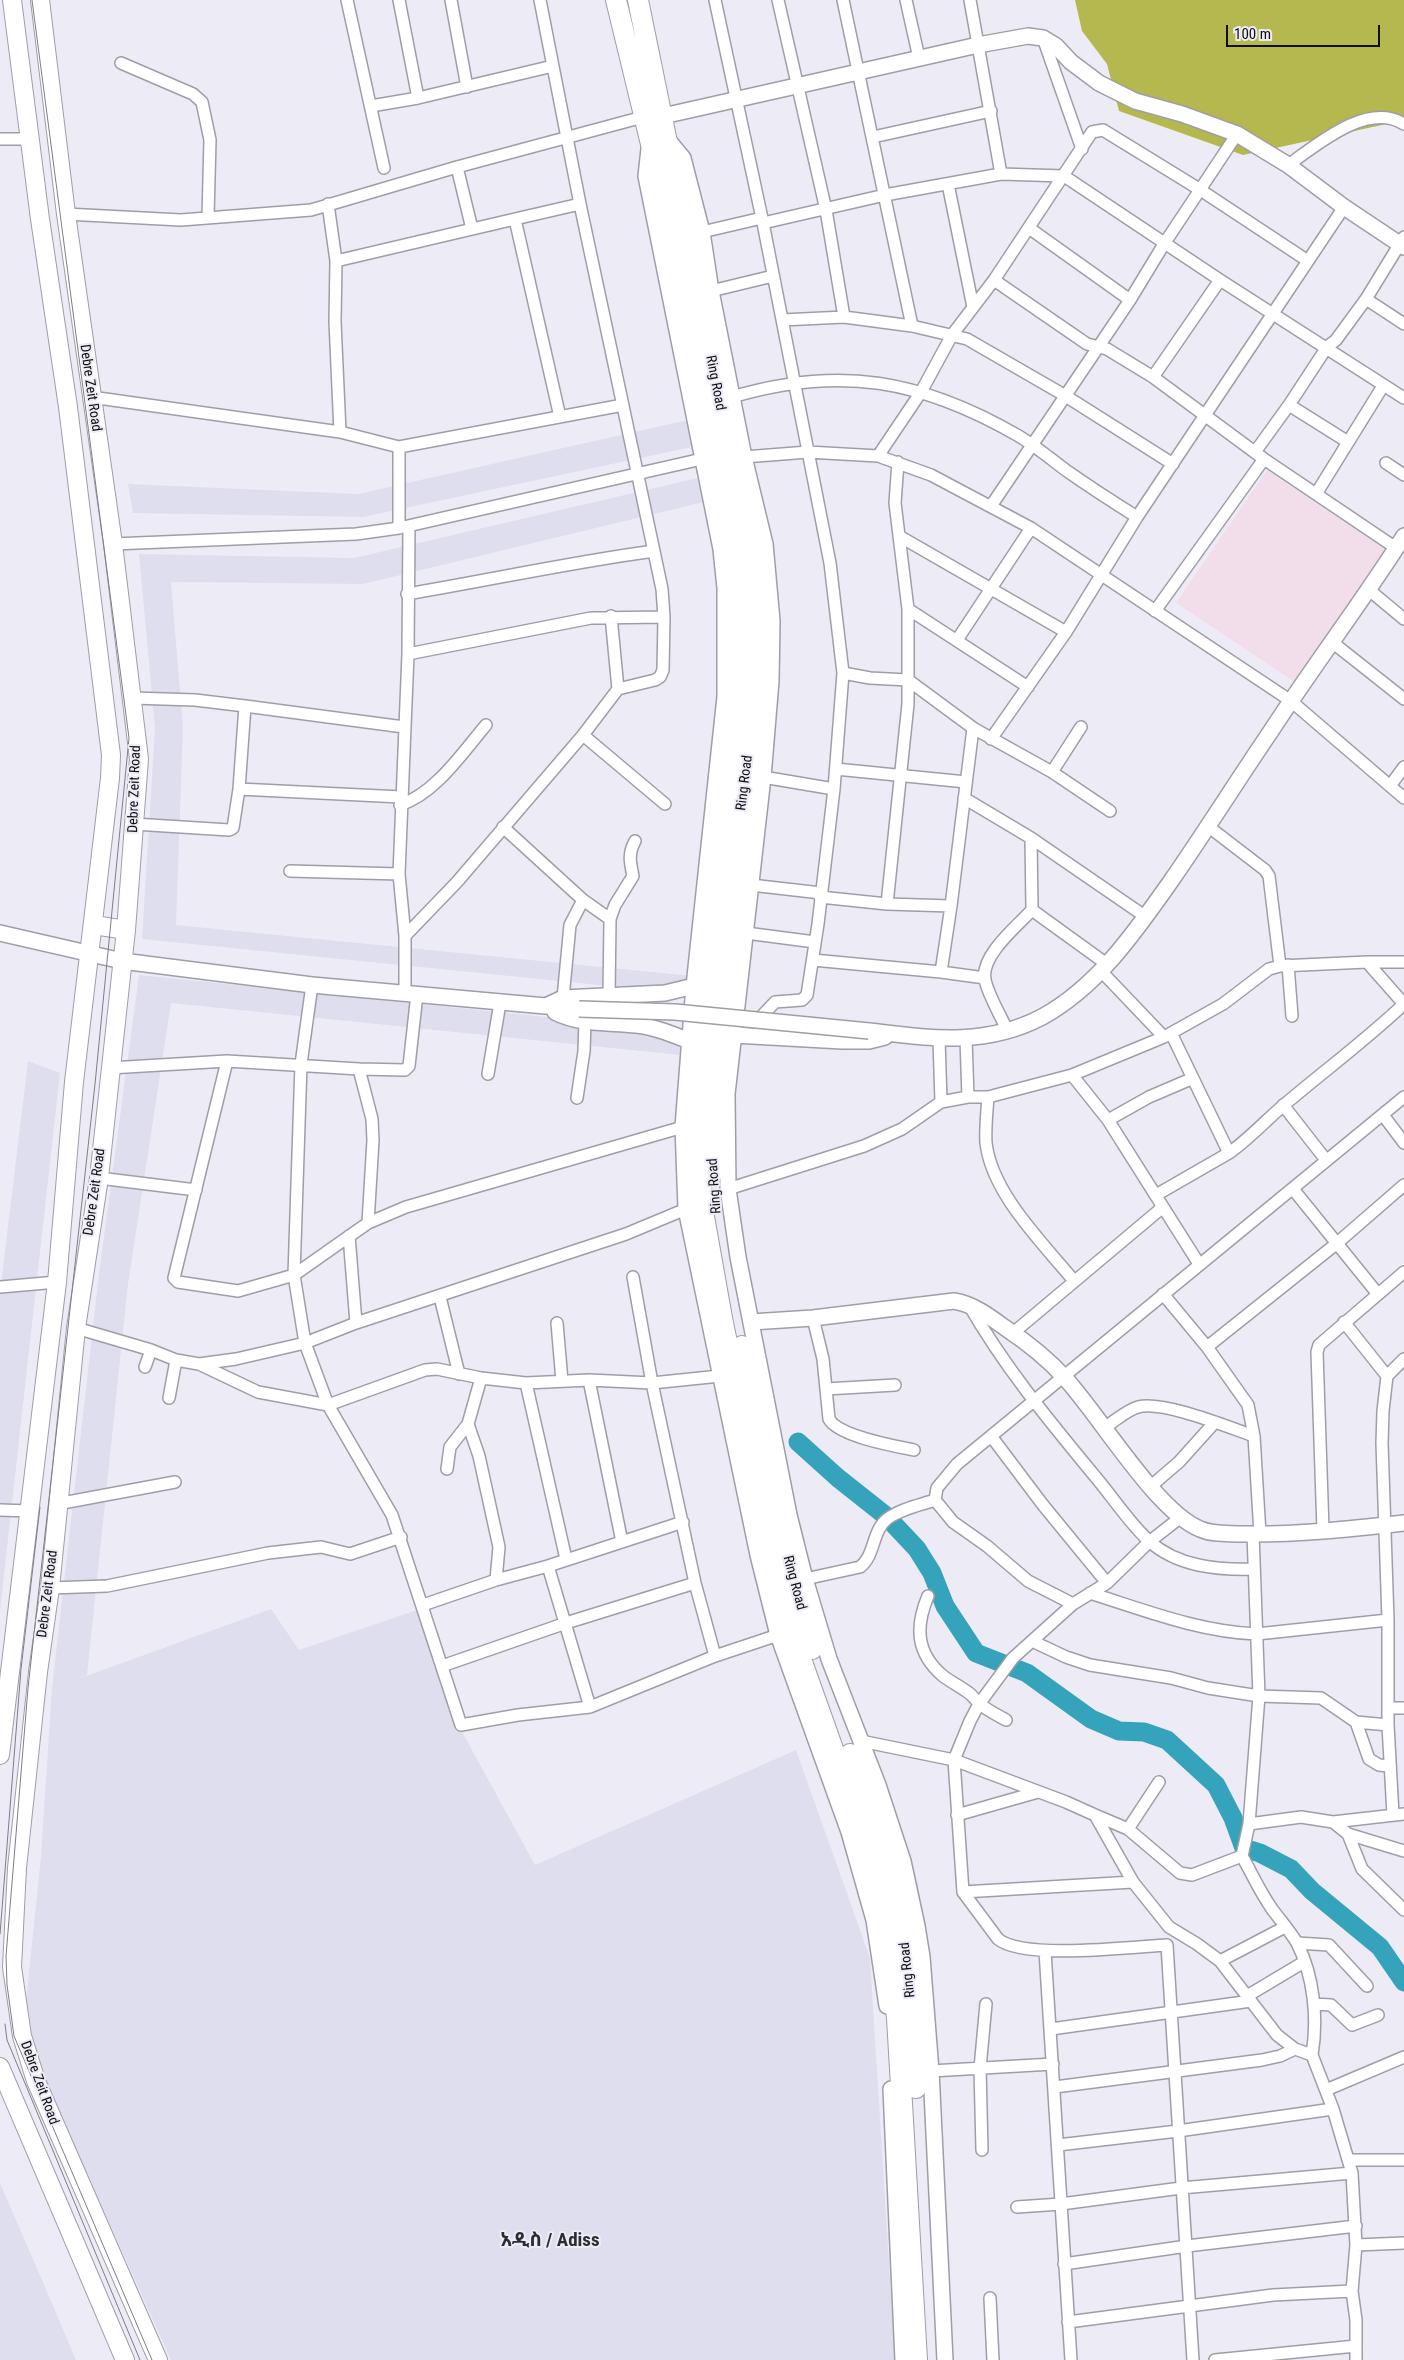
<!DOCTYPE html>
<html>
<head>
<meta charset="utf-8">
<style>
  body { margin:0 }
  #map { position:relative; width:1404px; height:2360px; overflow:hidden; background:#edecf6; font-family:"Roboto Condensed",sans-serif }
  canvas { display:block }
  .scale { position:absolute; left:1226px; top:25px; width:154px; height:22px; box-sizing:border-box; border:2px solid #0f0f12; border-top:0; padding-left:6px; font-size:15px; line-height:18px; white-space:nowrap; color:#0f0f12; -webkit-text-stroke:4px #edecf6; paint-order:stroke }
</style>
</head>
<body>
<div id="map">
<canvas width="1404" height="2360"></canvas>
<div class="scale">100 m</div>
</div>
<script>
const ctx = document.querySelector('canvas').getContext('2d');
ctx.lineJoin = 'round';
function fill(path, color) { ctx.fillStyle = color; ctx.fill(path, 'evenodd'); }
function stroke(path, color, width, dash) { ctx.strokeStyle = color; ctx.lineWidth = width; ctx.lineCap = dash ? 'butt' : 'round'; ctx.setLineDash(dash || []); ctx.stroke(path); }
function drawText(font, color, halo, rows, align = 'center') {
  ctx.font = font + ' "Roboto Condensed","Noto Sans Ethiopic",sans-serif'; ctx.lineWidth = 4; ctx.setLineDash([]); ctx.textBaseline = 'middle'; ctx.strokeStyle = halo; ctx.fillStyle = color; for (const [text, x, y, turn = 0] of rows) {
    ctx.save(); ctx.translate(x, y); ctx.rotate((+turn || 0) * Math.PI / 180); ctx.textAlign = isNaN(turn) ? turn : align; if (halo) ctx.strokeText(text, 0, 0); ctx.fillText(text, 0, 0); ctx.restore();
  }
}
fill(new Path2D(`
  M688,420L692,447L363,517L133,513L128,484L358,494Z
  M702,477L708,501L363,584L171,582L183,726L176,925L703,977L699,995L142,939L155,728L139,554L354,558Z
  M139,975L692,1032L690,1056L171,1003L128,1284L87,1675L78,1679L271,1609L299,1650L423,1608L460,1728L535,1865L796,1750L870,1958L895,2360H171L23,2031L41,1856L52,1688L99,1274Z
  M28,1061L60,1073L0,1611V1292Z
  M0,2183L45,2287L76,2360H0Z`), '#dfdeee');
fill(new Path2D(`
  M1267,470L1386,550L1296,683L1176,603Z`), '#f2ddeb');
fill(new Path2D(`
  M1075,0H1404V127L1396,122L1243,155L1119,111L1107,64L1082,31Z`), '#b5b84f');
stroke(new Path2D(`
  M798,1442L838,1478L886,1516L917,1549L932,1573L945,1606L976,1653L1027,1673L1091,1719L1119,1731L1144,1732L1167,1740L1216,1785L1233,1818L1244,1848L1260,1853L1291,1869L1312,1891L1380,1947L1404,1982`), '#35a3bb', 19);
const street = new Path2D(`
  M347,0L384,168
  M399,0L418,98
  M451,0L467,87
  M715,0L763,223L830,563L843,673L834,789L818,924L807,995L802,1000L775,1002L759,1019
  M778,0L826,210L844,317
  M843,0L912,326
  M906,0L919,58
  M970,0L1001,174
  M1043,38L1082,149
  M121,63L193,94L202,102L210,140L208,217
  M371,106L418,98L553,66
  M873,137L991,111
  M0,139H29
  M1288,165C1317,145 1367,101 1404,124
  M457,167L472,229
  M948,184L973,307
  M328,204L336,261L335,322L340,432
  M66,214L181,220L311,210L457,167L643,117
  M763,223L885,195L1001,174L1064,176L1220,280L1404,398
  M1029,228L1130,300
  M702,232L762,218
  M336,261L515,219
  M994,280L1087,344L1107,349L1153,377L1264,459L1396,548
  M711,291L773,276
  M1366,299L1404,324
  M782,320L844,317L912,326L967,339L1064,395L1173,464
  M1153,377L1220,280
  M91,397L340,432L399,447L623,405
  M732,397C840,365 921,380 1017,435C1034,445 1051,459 1067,471C1090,487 1113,502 1137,517
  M1289,405L1348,442
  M560,417L515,219L580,204
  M399,447V528
  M1255,452L1289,405L1327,347L1336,340L1366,299L1404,237
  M878,456L921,392L952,335L994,280L1092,132L1103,130L1199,189L1308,261
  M744,457L808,452L878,456L931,475L1031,528L1291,701L1404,798
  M1386,463L1404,475
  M1316,494L1383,386
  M991,506L1130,300L1164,244L1237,134
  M899,536L1066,632
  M113,544L356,534L399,528L702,459
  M1368,589L1404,619
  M407,594C490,580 572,562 654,551
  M908,609L1028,687
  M1155,611L1264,459
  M611,616L618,689
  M957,640L1031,528
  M1332,642L1404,699
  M408,654L591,618L664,617
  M133,698L195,700L245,706
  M973,728L1052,772L1110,811
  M583,735L665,804
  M991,739L1066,632L1137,517L1344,207
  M836,769L966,782
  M1052,772L1081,727
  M763,777L834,789
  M1390,786L1404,767
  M239,789L401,797
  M964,798L1031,838L1146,917
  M400,805C435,794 463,752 486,725
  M134,824L229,830L233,828L239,789L245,706L404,727
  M503,827L583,900L610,919L609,996
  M1209,827L1265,870L1269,876L1280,966
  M290,871L399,874
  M751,885L821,893
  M820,897L887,904L951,906L973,728L908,680L870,678L843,673
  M887,904L908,704V609L895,503L898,462
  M1032,910L1108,965
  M610,919L615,905L633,876C630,862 628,854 635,841
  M746,933L815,942
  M405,936L399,874L408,654L409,526
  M813,960L941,972L951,906
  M1367,962H1404
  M1288,965L1292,1016
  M1101,971L1164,1037
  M941,972L985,978
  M312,985L301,1064L294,1275L305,1343L328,1405L392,1515L461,1725L518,1715L590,1707L715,1656L778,1635
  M405,993V936L457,882L583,735L618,689L655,680L660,677L663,670L664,617L662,589L580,204L540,0
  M563,998L570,925L583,900
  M1007,1030C1000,1014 989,997 985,980C980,956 1017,926 1032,910L1031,838
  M1171,1033L1229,1153C1249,1139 1265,1121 1284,1105C1324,1071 1366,1040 1404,1004
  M939,1039L941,1102
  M966,1039L968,1097
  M227,1061L174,1278L178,1282L238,1291L294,1275L368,1223L406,1207L683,1127
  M110,1068L227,1061L359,1069L372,1119L373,1140L368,1223
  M359,1069L405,1070L409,1066L417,994
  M488,1074L500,1003
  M1072,1075L1164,1037L1223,1004L1269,969L1280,966L1367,962L1404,1004
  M988,1097C987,1112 985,1128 986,1143C992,1194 1043,1243 1074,1281
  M577,1098L584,1051L585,1021
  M1283,1105L1326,1160
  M1383,1115L1404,1143
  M1108,1120L1149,1097L1191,1079
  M99,1178L196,1190
  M728,1189L864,1146L902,1129L941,1102L968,1097H988L1072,1075L1108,1120L1199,1264
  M1293,1189L1377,1293
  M1156,1195L1229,1153
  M349,1236L356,1323
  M633,1277L652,1383L720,1376
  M0,1287L57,1282
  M1163,1294L1207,1347L1336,1244L1404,1185
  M440,1297L459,1374
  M969,1305C1005,1368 1051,1423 1098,1480C1113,1498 1132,1526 1149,1541C1178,1567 1218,1570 1254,1569
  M813,1318L823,1359L829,1419C838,1436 894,1446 914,1450
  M1344,1322L1387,1376
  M557,1323L562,1381
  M76,1328L151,1350L176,1360L199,1364L258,1392L328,1405L425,1370L437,1369L481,1378L526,1383L589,1380L652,1383L695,1583L715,1656
  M1013,1333L1163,1207
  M1207,1347L1248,1405L1254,1436L1260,1534
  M199,1364L236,1359L305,1343L356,1323L626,1234L686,1209
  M145,1367L151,1350
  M589,1380L622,1542
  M526,1383L566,1559
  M826,1389L895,1385
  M169,1398L176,1360
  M468,1424L481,1378
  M1105,1427C1115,1421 1127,1410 1138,1407C1162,1400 1228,1427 1254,1436
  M991,1436L1043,1505L1107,1583
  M447,1469L450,1447L468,1424L479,1456L499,1547L496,1580
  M1151,1486L1179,1462L1215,1422
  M57,1504L175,1482
  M0,1510L30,1511
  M1181,1517L1149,1542L1107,1583L1073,1604L1013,1658L979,1704L970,1721L954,1760L963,1892L998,1939C1023,1960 1132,1947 1167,1945L1193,2360
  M1323,1530L1317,1352L1319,1345L1404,1272
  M548,1566L590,1707
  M805,1579L860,1567C875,1556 872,1531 887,1519C900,1509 920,1505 935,1500
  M50,1588L107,1586L268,1553L321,1547L350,1554L401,1537
  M1090,1593C1144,1610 1200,1632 1257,1634L1388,1620
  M928,1596C915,1627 916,1653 943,1676C951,1682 961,1687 969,1693C973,1696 976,1701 980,1704C987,1710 997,1715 1006,1720
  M1073,1604L1028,1581L987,1546L953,1522L935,1500L937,1488L957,1464L1404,1097
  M423,1605L496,1580L548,1566L683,1522
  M1032,1641L1066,1657L1090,1665L1171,1678L1208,1688L1259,1696L1253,1534
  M442,1666L566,1623L695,1583
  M1389,1708H1404
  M1356,1722L1369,1759L1379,1765L1389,1766
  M861,1741L954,1760L1066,1802L1095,1815L1133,1882L1169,1927L1197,1944L1220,1961L1277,2035L1295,2049L1312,2055L1333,2109L1352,2173L1356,2245L1352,2291L1356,2320V2360
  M957,1815L1038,1792
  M1095,1815L1128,1829L1180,1873L1192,1875L1242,1856C1252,1874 1260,1892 1272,1909C1280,1920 1290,1931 1297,1943C1314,1976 1318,2019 1312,2055
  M1393,1815L1388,1725V1620L1382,1443L1383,1411L1387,1376L1404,1359
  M1333,1822L1404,1814
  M1249,1824L1301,1817L1333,1822L1348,1834L1404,1851
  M1128,1829L1159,1782
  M1348,1834L1362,1869L1404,1910
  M1242,1856L1249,1824L1259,1696L1321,1698L1356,1722L1388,1725
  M963,1892L1133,1882
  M1297,1943L1329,1945L1367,1986
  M1045,1951L1071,2360
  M1220,1961L1285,1927
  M1247,1996L1304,1962
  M1314,2004L1331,2005L1352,2025L1378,2015
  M1051,2029L1251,2001
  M931,2071L1053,2064
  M1055,2087L1262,2060L1280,2056L1295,2049
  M1326,2090L1404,2057
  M1058,2145L1178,2131L1333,2109
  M982,2150L980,2068L986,2004
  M1349,2160H1404
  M1017,2207L1061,2204L1181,2188L1352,2173
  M1356,2245L1404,2243
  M1064,2264L1187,2246L1356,2226
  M990,2298L993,2360
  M1068,2322L1273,2295L1352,2291
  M1215,2360L1356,2346`);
const secondary = new Path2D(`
  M663,116L978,45L1028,36L1043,38L1056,46L1071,62L1099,83L1135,101L1182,114L1237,134L1288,165L1344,207L1404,247
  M668,140L683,158L702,232L711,291L744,457L765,544L772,621L771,681L763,777L727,1094L728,1189L738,1257L789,1515L805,1579L829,1659L878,1785L903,1861L917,1926L922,1957L931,2071L945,2360
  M649,149L646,176L721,549L725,588V697L694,986L683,1127L686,1209L758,1555L778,1635L849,1832L874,1920L887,2006
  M0,933L122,961L312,985L579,1009
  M548,1005L563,998L665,993L694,986
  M555,1012C580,1025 609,1022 636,1025C655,1027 672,1034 689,1041
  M869,1031C929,1038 985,1047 1042,1017C1098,986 1135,932 1171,881C1205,832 1237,781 1271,731C1314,665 1362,602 1404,536
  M734,1035L842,1041H869L885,1037
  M751,1322L813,1318L954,1301C973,1304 989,1316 1004,1327C1025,1341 1048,1359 1065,1378C1100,1416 1156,1511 1200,1529C1213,1535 1229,1533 1242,1534C1296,1535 1350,1529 1404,1523
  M891,2089L903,2360`);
const primary = new Path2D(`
  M40,0L66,214L113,544L139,759L126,930L99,1178L76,1328L50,1588L38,1672L17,1868L12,1967L22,2036L36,2081L158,2360
  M94,925L126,930
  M0,1755L57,1282L74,1082L110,778L111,755L68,407L40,219L12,0
  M0,2067L125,2360`);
const highway = new Path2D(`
  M616,0L658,173L732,546L739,604L740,651L735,724L699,1089L697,1134L703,1211L722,1318L766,1534L801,1659L875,1867L889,1928L897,2018L917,2360
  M638,0L749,544L756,611L757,652L752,724L713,1094V1172
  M742,1346L779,1526L812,1649
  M850,1754C868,1800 886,1846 897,1895C911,1958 912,2024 916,2088`);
stroke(street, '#9f9ea7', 14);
stroke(secondary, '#9f9ea7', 18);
stroke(primary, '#9f9ea7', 20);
stroke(highway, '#9f9ea7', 22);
stroke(street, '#fff', 11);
stroke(secondary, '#fff', 15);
stroke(primary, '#fff', 18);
stroke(highway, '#fff', 20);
stroke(new Path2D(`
  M32,0L129,738L95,1084L28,1688L6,1956L7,1985L14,2036L152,2360
  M0,1934L21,1669L40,1507
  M5,2024L7,2040L140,2360`), '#7e7d84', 1);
const secondaryBridge = new Path2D(`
  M579,1009L675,1012L869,1031`);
stroke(secondaryBridge, '#9f9ea7', 18, []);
stroke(secondaryBridge, '#fff', 15);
drawText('14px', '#0f0f12', '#edecf6', [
  ["Ring Road",715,383,79],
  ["Debre Zeit Road",90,388,82],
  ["Ring Road",745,783,-83],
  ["Debre Zeit Road",135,789,-88],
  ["Ring Road",715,1186,-94],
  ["Debre Zeit Road",95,1192,-82],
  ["Ring Road",794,1583,75],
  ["Debre Zeit Road",48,1594,-83],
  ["Ring Road",908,1970,-96],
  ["Debre Zeit Road",39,2083,70]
]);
drawText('bold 19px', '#2c2c33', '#edecf6', [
  ["አዲስ / Adiss",550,2241]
]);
</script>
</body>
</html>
